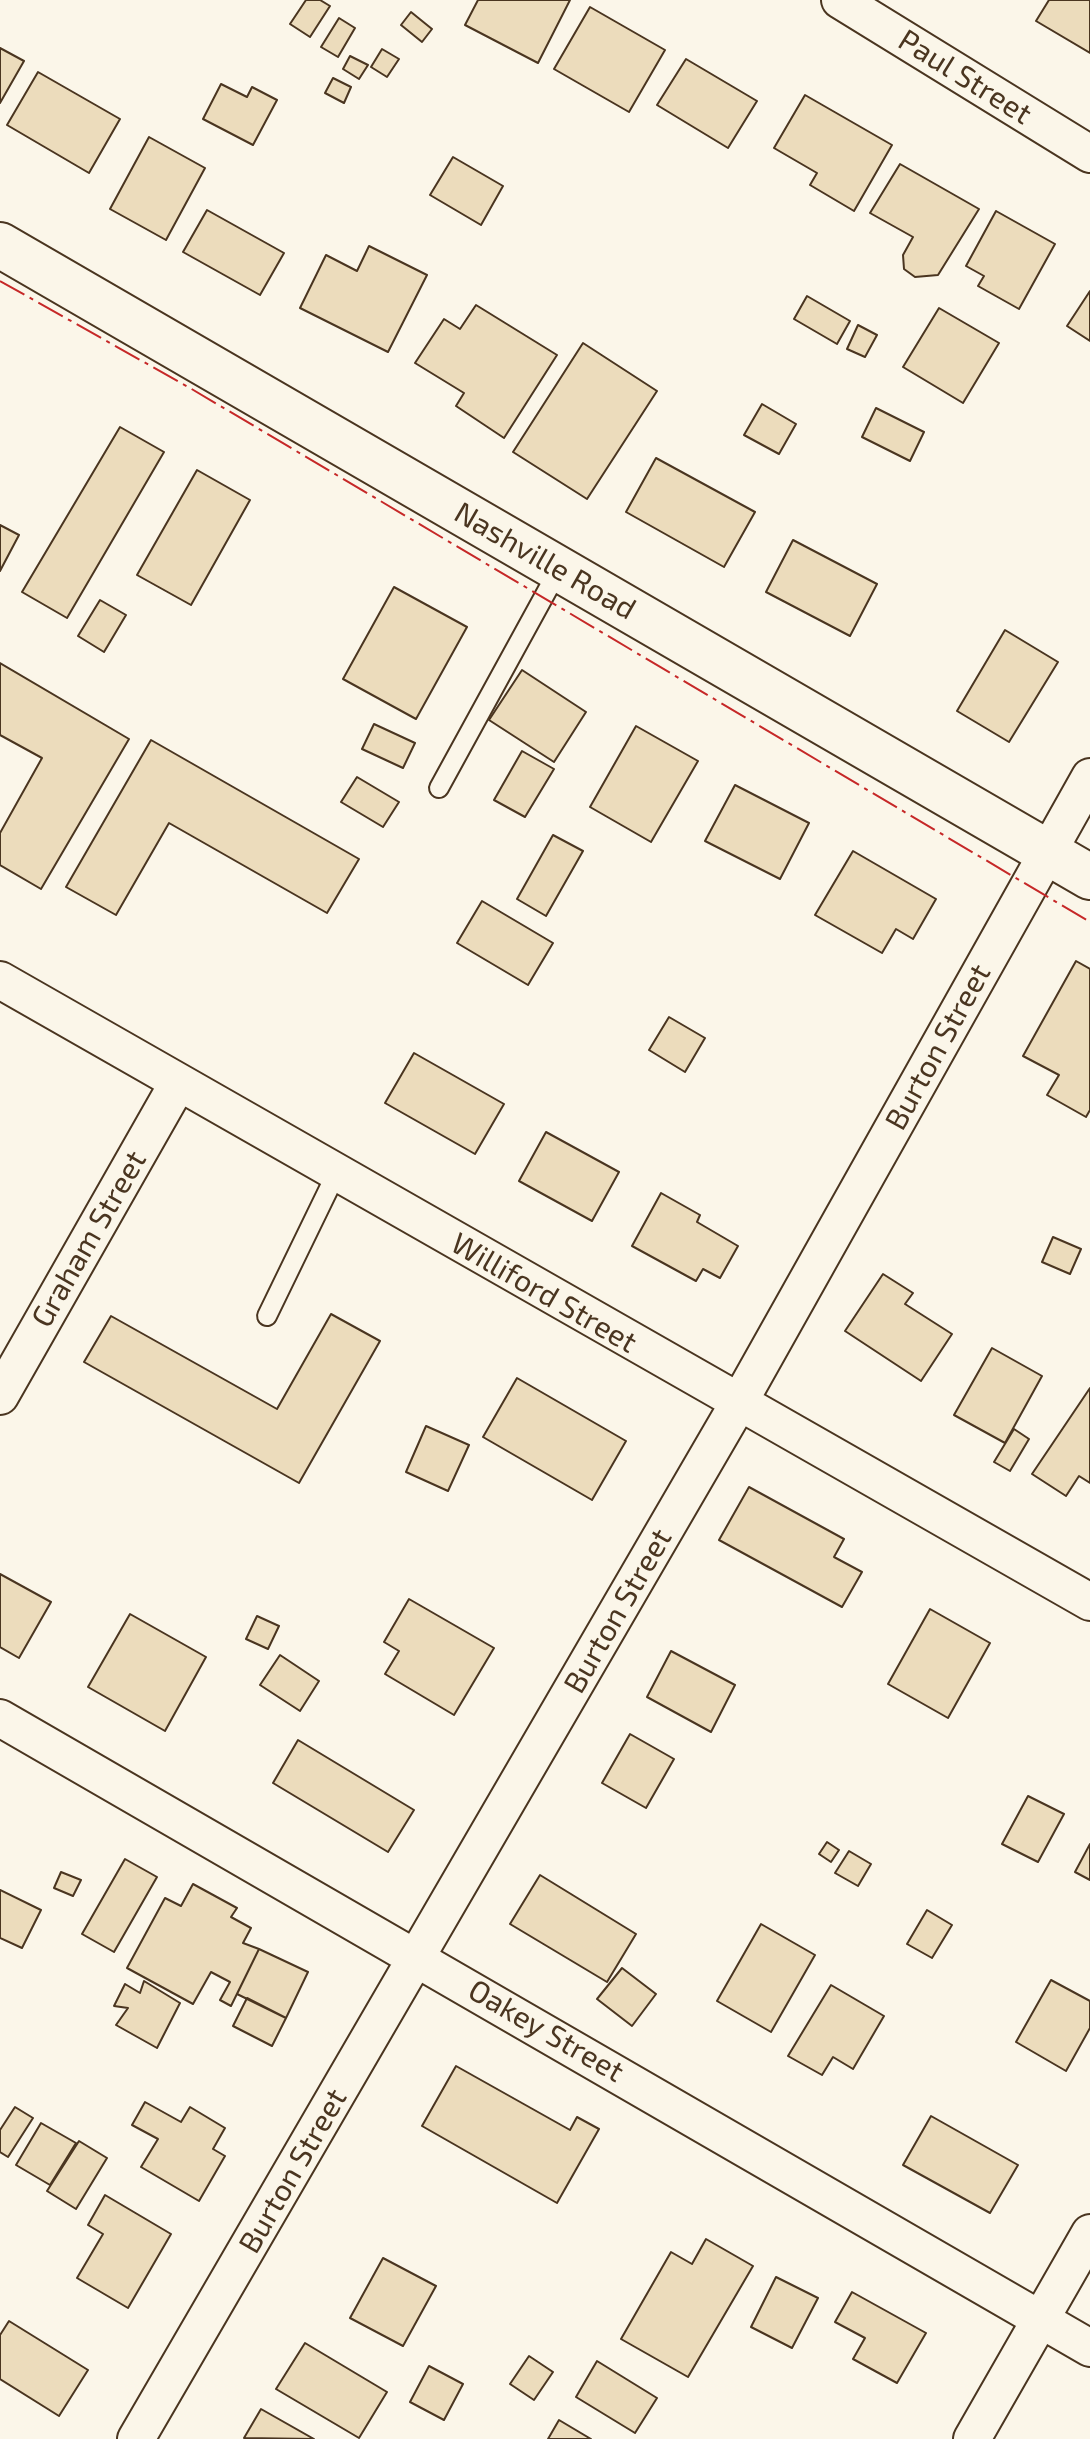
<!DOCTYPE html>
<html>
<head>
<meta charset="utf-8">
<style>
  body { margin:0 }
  canvas { display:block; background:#fbf6e9 }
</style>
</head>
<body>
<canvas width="1090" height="2439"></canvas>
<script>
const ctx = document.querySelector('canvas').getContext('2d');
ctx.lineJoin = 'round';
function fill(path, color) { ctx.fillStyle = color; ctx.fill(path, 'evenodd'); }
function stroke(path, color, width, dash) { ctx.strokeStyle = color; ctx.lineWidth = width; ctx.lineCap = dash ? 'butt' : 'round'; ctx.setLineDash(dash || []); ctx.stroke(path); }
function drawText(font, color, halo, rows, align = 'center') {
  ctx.font = font + ' "Exo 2",sans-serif'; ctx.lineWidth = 6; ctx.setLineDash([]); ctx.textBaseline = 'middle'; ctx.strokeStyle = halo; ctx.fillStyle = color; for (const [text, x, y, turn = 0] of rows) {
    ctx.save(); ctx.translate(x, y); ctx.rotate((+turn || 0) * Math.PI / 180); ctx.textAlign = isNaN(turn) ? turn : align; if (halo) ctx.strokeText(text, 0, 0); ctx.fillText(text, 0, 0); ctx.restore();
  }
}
const building = new Path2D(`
  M306,0H320L330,6L310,37L290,24Z
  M478,0H570L538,63L465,25Z
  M1049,0H1090V53L1036,21Z
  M590,7L665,50L629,112L554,69Z
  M411,12L432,29L422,42L401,25Z
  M339,18L355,28L338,57L321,47Z
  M0,48L24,61L0,103Z
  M382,49L399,59L387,77L371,67Z
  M350,56L368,65L359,79L343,69Z
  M686,59L757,101L728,148L657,105Z
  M38,72L120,119L89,173L7,125Z
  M333,78L351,87L344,103L325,93Z
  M221,84L247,97L252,87L277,100L253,145L203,119Z
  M805,95L892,145L854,211L810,185L817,173L774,148Z
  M149,137L205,168L166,240L110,209Z
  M453,157L503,186L481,225L430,195Z
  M900,164L979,209L938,275L915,277L904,269L903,255L913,237L870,213Z
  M207,210L284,253L260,295L183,252Z
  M996,211L1055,244L1019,309L978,286L984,276L966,266Z
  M369,246L427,275L388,352L300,308L326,255L357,271Z
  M1090,291V341L1067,326Z
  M807,296L850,321L837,344L794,319Z
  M476,305L557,355L504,438L456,406L464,393L415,363L444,319L460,329Z
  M939,308L999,343L963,403L903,367Z
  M858,325L877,335L865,357L847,349Z
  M583,343L657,391L587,499L513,452Z
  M762,404L796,424L779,454L744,435Z
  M876,408L924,432L910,461L862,437Z
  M120,427L164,452L67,618L22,592Z
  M656,458L755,512L724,567L626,512Z
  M197,470L250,500L191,605L137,575Z
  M0,525L19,535L0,571Z
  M793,540L877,584L850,636L766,592Z
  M394,587L467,627L416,719L343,679Z
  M100,600L126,615L104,652L78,636Z
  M1005,630L1058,662L1009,742L957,711Z
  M0,663L129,739L41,889L0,865V833L42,758L0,735Z
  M522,670L586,712L554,762L489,720Z
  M374,724L415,743L403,768L362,749Z
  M636,726L698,761L651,842L590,807Z
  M151,740L359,859L327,913L169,823L116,915L66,887Z
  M522,751L554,769L525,817L494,800Z
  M357,777L399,802L383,827L341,802Z
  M735,785L809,823L780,879L705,841Z
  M553,835L583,851L546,916L517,899Z
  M853,851L936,899L913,939L896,929L882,953L815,915Z
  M482,901L553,943L528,985L457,943Z
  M1076,961L1090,969V1110L1086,1117L1047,1095L1059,1075L1023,1056Z
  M669,1017L705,1038L685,1072L649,1050Z
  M414,1053L504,1104L475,1154L385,1103Z
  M546,1132L619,1172L592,1221L519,1181Z
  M661,1193L700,1215L697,1222L738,1246L720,1278L703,1269L696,1281L632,1246Z
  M1053,1237L1081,1249L1070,1274L1042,1262Z
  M883,1274L913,1293L905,1304L952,1334L921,1381L845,1331Z
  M331,1314L380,1341L299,1483L84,1362L111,1316L277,1409Z
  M992,1348L1042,1376L1005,1443L954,1415Z
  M517,1378L626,1441L592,1500L483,1437Z
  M1090,1388V1483L1079,1476L1066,1496L1032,1474Z
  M426,1426L469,1445L448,1491L406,1472Z
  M1014,1429L1029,1439L1010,1471L994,1462Z
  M749,1487L844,1539L834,1557L862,1572L842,1607L719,1540Z
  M0,1574L51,1602L19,1658L0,1647Z
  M409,1599L494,1648L454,1715L385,1674L399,1651L384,1642Z
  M930,1609L990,1643L948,1718L888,1684Z
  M130,1614L206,1657L165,1731L88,1687Z
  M257,1616L279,1626L268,1649L246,1639Z
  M671,1651L735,1685L711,1732L647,1697Z
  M280,1655L319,1681L300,1711L260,1685Z
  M630,1734L674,1759L646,1808L602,1783Z
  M298,1740L414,1810L388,1852L273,1783Z
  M1028,1796L1064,1814L1038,1862L1002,1844Z
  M827,1842L839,1850L831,1862L819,1854Z
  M1090,1844V1880L1075,1872Z
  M849,1851L871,1864L858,1886L835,1873Z
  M125,1859L157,1877L114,1952L82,1934Z
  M61,1872L81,1880L73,1896L54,1888Z
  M540,1875L636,1934L607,1982L510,1924Z
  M193,1884L237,1908L231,1917L251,1928L243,1943L259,1949L231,2006L220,2000L230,1982L211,1972L193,2004L127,1968L165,1898L181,1906Z
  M0,1890L41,1910L22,1948L0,1938Z
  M927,1910L952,1925L932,1958L907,1944Z
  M761,1924L815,1955L771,2032L717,2001Z
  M259,1949L308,1972L286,2018L237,1994Z
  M622,1968L656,1994L632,2026L597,1999Z
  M1051,1980L1090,2001V2028L1066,2071L1016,2042Z
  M144,1981L180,2003L157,2048L116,2025L128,2008L114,2006L125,1984L140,1993Z
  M831,1985L884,2016L853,2069L833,2057L822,2075L788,2056Z
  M247,1998L286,2018L272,2046L233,2026Z
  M456,2066L570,2130L577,2117L599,2129L557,2203L422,2126Z
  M145,2102L181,2122L190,2107L225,2128L213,2149L225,2156L199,2201L141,2167L158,2139L132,2125Z
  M15,2107L33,2118L8,2157L0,2152V2130Z
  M931,2116L1018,2165L990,2213L903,2165Z
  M41,2123L76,2143L50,2185L16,2165Z
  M79,2141L107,2158L76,2209L47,2191Z
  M105,2195L171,2234L128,2308L77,2278L103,2234L88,2225Z
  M706,2239L753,2266L688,2377L621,2339L671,2252L692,2264Z
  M383,2258L436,2286L403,2346L350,2318Z
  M776,2277L818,2298L792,2348L751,2327Z
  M852,2292L926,2333L897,2383L853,2359L865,2338L835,2322Z
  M9,2321L88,2370L59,2416L0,2379V2335Z
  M305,2343L387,2392L359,2438L276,2389Z
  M529,2356L553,2372L534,2400L510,2384Z
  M597,2361L657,2398L635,2433L576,2397Z
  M429,2366L463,2384L444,2420L410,2402Z
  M261,2409L314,2439L244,2438Z
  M559,2420L591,2439H548Z`);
fill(building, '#ecdcbc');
stroke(building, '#4a3520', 2);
const service = new Path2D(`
  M439,788L559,569
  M267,1316L336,1174`);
const minor = new Path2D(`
  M840,0L1090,154
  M0,980L1090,1602
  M0,1396L178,1083
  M0,1718L1090,2348
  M136,2439L738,1404L1090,777
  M972,2439L1090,2233`);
const secondary = new Path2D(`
  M0,245L1090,877`);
stroke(service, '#4a3520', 22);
stroke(minor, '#4a3520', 40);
stroke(secondary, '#4a3520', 48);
stroke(service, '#fbf6e9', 18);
stroke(minor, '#fbf6e9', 36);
stroke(secondary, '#fbf6e9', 44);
stroke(new Path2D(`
  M0,281L190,388L1090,922`), '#c62828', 2, [28, 6, 4, 6]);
drawText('30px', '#4a3520', '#fbf6e9', [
  ["Paul Street",965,77,32],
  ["Nashville Road",545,561,30],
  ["Burton Street",938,1047,-61],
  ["Graham Street",89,1239,-60],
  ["Williford Street",544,1293,30],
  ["Burton Street",618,1611,-60],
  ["Oakey Street",546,2031,30],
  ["Burton Street",293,2171,-60]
]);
</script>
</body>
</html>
